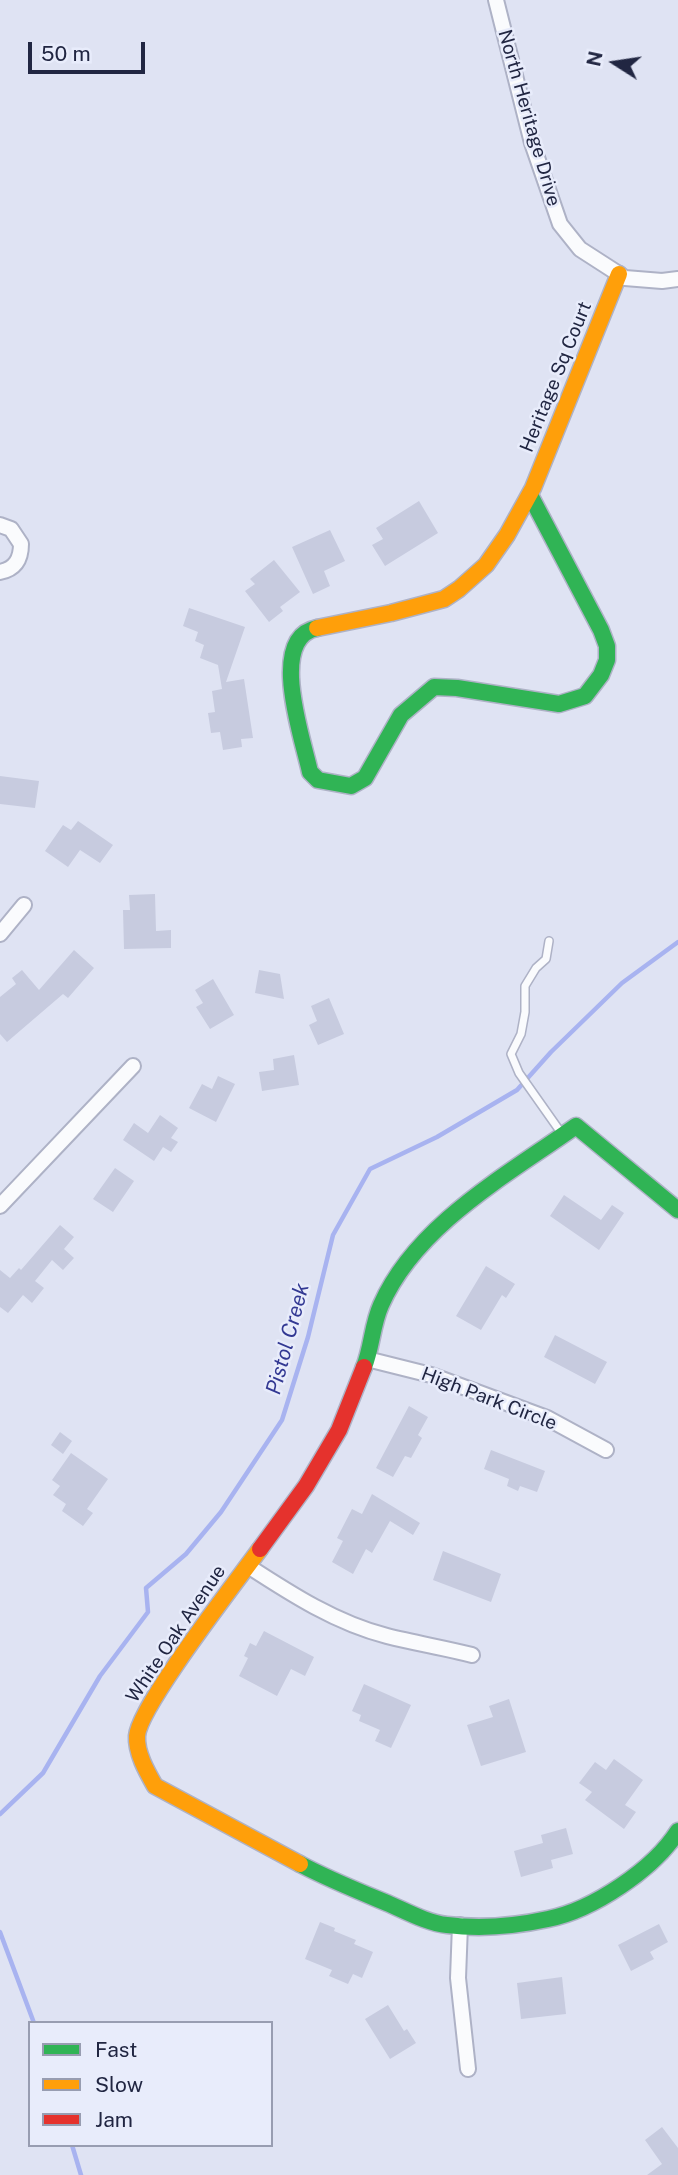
<!DOCTYPE html>
<html>
<head>
<meta charset="utf-8">
<style>
  body { margin:0 }
  #map { position:relative; width:678px; height:2175px; overflow:hidden; background:#dfe3f3; font-family:"Public Sans",sans-serif }
  canvas { display:block }
  .legend { position:absolute; left:28px; top:2021px; width:245px; height:126px; box-sizing:border-box; background:#e8ecfb; border:2px solid #989db1; margin:0; padding:9px 12px; list-style:none; font-size:21px; color:#212642 }
  .legend li { display:flex; align-items:center; gap:14px; height:35px }
  .legend b { width:35px; border:2px solid #989db1 }
  .north { position:absolute; left:580px; top:28px; width:70px; height:70px; -webkit-text-stroke:5px #e8ecfb; paint-order:stroke; rotate:282deg; font-size:19px; font-weight:700; line-height:28px; text-align:center; color:#212642 }
  .north::after { content:''; display:block; margin:auto; width:24px; height:32px; background:#212642; clip-path:polygon(50% 0,100% 100%,50% 72%,0 100%) }
  .scale { position:absolute; left:28px; top:42px; width:117px; height:32px; box-sizing:border-box; border:4px solid #212642; border-top:0; padding-left:9px; font-size:21px; line-height:24px; white-space:nowrap; color:#212642; -webkit-text-stroke:5px #e8ecfb; paint-order:stroke }
</style>
</head>
<body>
<div id="map">
<canvas width="678" height="2175"></canvas>
<ul class="legend">
<li><b style="height:9px;background:#30b455"></b>Fast</li>
<li><b style="height:9px;background:#ff9f0a"></b>Slow</li>
<li><b style="height:9px;background:#e5322d"></b>Jam</li>
</ul>
<div class="north">N</div>
<div class="scale">50 m</div>
</div>
<script>
const ctx = document.querySelector('canvas').getContext('2d');
ctx.lineJoin = 'round';
function stroke(path, color, width, dash) { ctx.strokeStyle = color; ctx.lineWidth = width; ctx.lineCap = dash ? 'butt' : 'round'; ctx.setLineDash(dash || []); ctx.stroke(path); }
function fill(path, color) { ctx.fillStyle = color; ctx.fill(path, 'evenodd'); }
function drawText(font, color, halo, rows, align = 'center') {
  ctx.font = font + ' "Public Sans",sans-serif'; ctx.lineWidth = 5; ctx.setLineDash([]); ctx.textBaseline = 'middle'; ctx.strokeStyle = halo; ctx.fillStyle = color; for (const [text, x, y, turn = 0] of rows) {
    ctx.save(); ctx.translate(x, y); ctx.rotate((+turn || 0) * Math.PI / 180); ctx.textAlign = isNaN(turn) ? turn : align; if (halo) ctx.strokeText(text, 0, 0); ctx.fillText(text, 0, 0); ctx.restore();
  }
}
stroke(new Path2D(`
  M0,1814L43,1773L100,1676L148,1612L146,1588L186,1554L221,1512L282,1420L308,1337L333,1235L370,1169L437,1137L517,1090L551,1052L622,983L678,942
  M0,1932L34,2023
  M72,2145L81,2175`), '#a8b3f0', 4.5);
fill(new Path2D(`
  M419,501L438,533L385,566L372,545L383,539L376,528Z
  M330,530L345,561L324,571L330,586L313,594L292,547Z
  M274,560L300,592L280,607L283,611L269,622L245,591L255,584L250,579Z
  M189,608L245,627L226,682L244,679L253,738L241,739L242,747L223,750L220,732L211,733L208,713L215,712L212,691L222,689L218,665L200,658L204,645L195,641L198,632L183,626Z
  M0,776L39,781L35,808L0,804Z
  M78,821L113,845L100,863L80,850L68,867L45,851L63,825L71,830Z
  M155,894L156,931L171,930V948L124,949L123,910H130L129,895Z
  M74,950L94,968L68,998L63,994L7,1042L0,1034V997L16,984L12,978L22,970L39,990Z
  M259,970L280,974L284,999L255,993Z
  M213,979L234,1015L210,1029L196,1007L203,1003L195,990Z
  M329,998L344,1034L318,1045L309,1025L317,1021L311,1006Z
  M294,1055L299,1085L262,1091L259,1072L274,1070L273,1059Z
  M218,1076L235,1084L216,1122L189,1108L202,1084L212,1089Z
  M160,1115L178,1128L171,1138L178,1142L171,1152L163,1147L154,1161L123,1140L134,1123L148,1133Z
  M115,1168L134,1181L113,1212L93,1199Z
  M564,1195L601,1220L612,1205L624,1213L599,1250L550,1216Z
  M60,1225L74,1237L64,1249L74,1258L63,1270L52,1260L35,1281L44,1288L32,1303L23,1295L8,1313L0,1307V1270L10,1278L19,1268L21,1270Z
  M486,1266L515,1284L506,1298L502,1295L481,1330L456,1316Z
  M555,1335L607,1362L595,1384L544,1357Z
  M409,1406L428,1417L418,1435L422,1438L411,1458L405,1456L393,1477L376,1468Z
  M60,1432L72,1441L63,1454L51,1445Z
  M491,1450L545,1471L537,1492L520,1486L518,1491L507,1486L509,1479L484,1469Z
  M71,1453L108,1479L87,1509L93,1513L83,1526L62,1511L66,1504L53,1495L60,1486L52,1480Z
  M372,1494L420,1523L413,1535L390,1521L372,1553L366,1549L353,1574L332,1562L343,1541L337,1538L352,1509L362,1514Z
  M443,1551L501,1574L491,1602L433,1580Z
  M264,1631L314,1657L305,1676L291,1669L277,1696L239,1676L248,1658L244,1656L250,1643L256,1646Z
  M364,1684L411,1705L391,1748L375,1741L380,1730L359,1721L361,1715L352,1711Z
  M509,1699L526,1752L481,1766L467,1725L493,1717L489,1706Z
  M614,1759L643,1780L625,1805L636,1812L624,1829L585,1800L592,1792L579,1783L595,1762L606,1770Z
  M566,1828L573,1854L551,1860L553,1868L521,1877L514,1851L543,1843L541,1835Z
  M320,1922L335,1928L334,1931L356,1940L354,1944L373,1952L362,1978L353,1974L348,1984L329,1976L332,1970L305,1959Z
  M659,1924L668,1942L650,1952L654,1959L631,1971L618,1945Z
  M562,1977L566,2014L521,2019L517,1983Z
  M388,2005L404,2031L407,2029L416,2043L390,2059L365,2019Z
  M662,2127L678,2148V2175H647L662,2164L645,2140Z`), '#c7cbdf');
const lane = new Path2D(`
  M549,941L546,959L536,968L525,986V1012L521,1034L511,1054L519,1073L562,1134`);
const street = new Path2D(`
  M496,0L532,143L560,224L580,249L625,278L662,281L678,279
  M0,525L11,529L21,544C21,559 15,569 0,572
  M0,934L24,905
  M0,1206L133,1066
  M367,1359L431,1375L547,1418L606,1450
  M248,1566C291,1594 336,1623 387,1636C415,1643 444,1648 472,1655
  M460,1925L458,1978L468,2069`);
const fast = new Path2D(`
  M317,628C267,638 303,739 310,772L318,780L351,786L365,778L401,715L434,687L457,688L559,704L585,696L601,675L607,660V646L601,630L530,495
  M364,1367C372,1347 372,1325 381,1305C416,1225 507,1175 576,1126L678,1210
  M300,1864C328,1879 358,1891 387,1903C406,1911 427,1923 447,1925C480,1929 516,1926 548,1919C593,1910 654,1869 678,1831`);
const slow = new Path2D(`
  M317,628L391,613L444,599L459,589L486,565L507,535L533,488L619,274
  M260,1549C237,1581 139,1706 137,1736C136,1753 147,1772 155,1786L300,1864`);
const jam = new Path2D(`
  M260,1549L306,1486L339,1430L364,1367`);
stroke(lane, '#aeb2c6', 10);
stroke(street, '#aeb2c6', 18);
stroke(fast, '#aeb2c6', 19);
stroke(slow, '#aeb2c6', 19);
stroke(jam, '#aeb2c6', 19);
stroke(lane, '#fafbfd', 7);
stroke(street, '#fafbfd', 14);
stroke(fast, '#30b455', 16);
stroke(slow, '#ff9f0a', 16);
stroke(jam, '#e5322d', 16);
drawText('19px', '#212642', '#e8ecfb', [
  ["North Heritage Drive",529,118,74],
  ["Heritage Sq Court",556,377,-68],
  ["High Park Circle",489,1399,21],
  ["White Oak Avenue",176,1634,-56]
]);
drawText('italic 21px', '#333993', '#e8ecfb', [
  ["Pistol Creek",288,1339,-75]
]);
</script>
</body>
</html>
